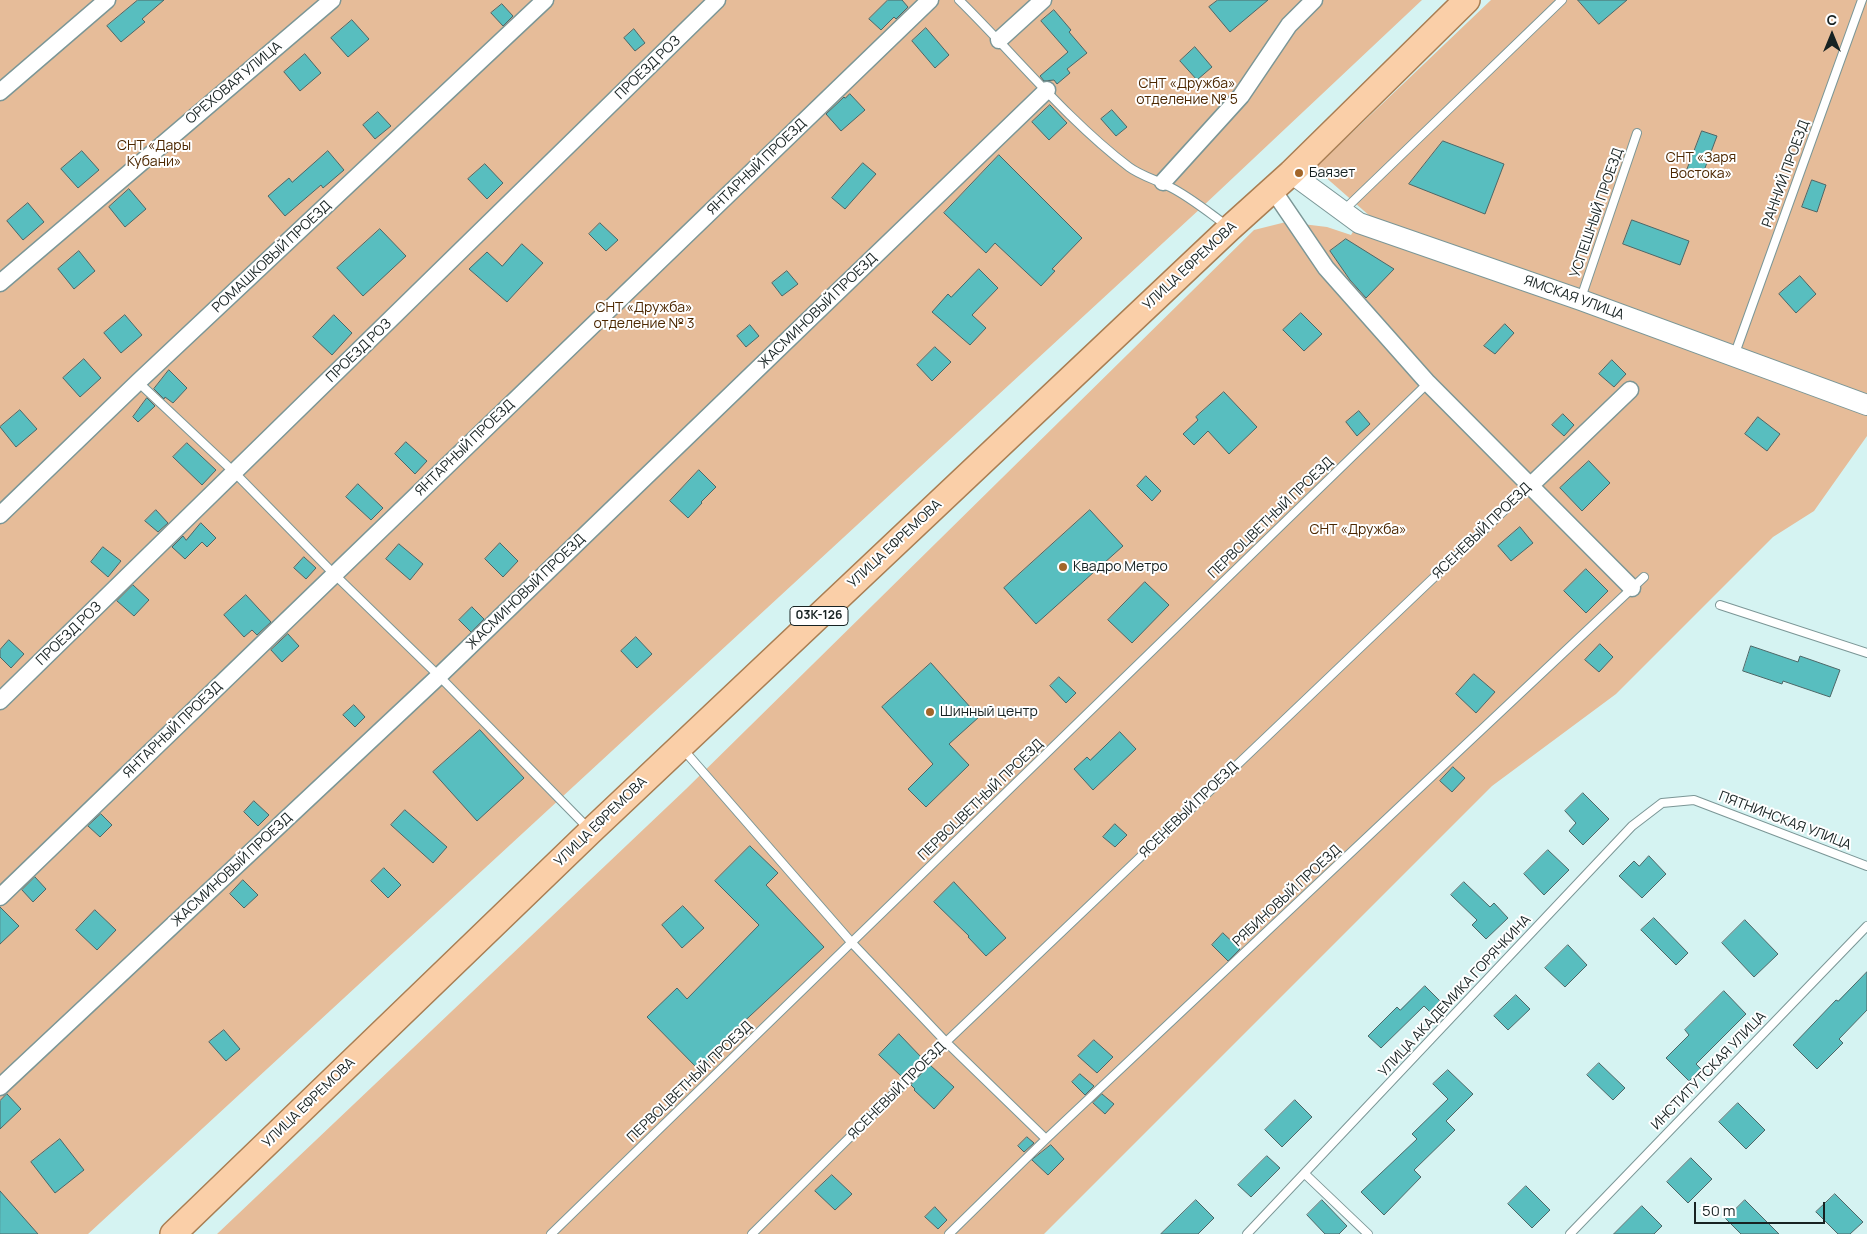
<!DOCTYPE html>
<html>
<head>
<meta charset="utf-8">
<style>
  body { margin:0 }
  #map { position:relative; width:1867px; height:1234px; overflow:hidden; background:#d5f3f2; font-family:Manrope,sans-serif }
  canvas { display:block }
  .north { position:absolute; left:1807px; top:10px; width:50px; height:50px; -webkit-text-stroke:4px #fff; paint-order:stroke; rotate:0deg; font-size:14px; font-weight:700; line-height:20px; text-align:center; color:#172222 }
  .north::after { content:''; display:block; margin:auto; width:18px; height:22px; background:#172222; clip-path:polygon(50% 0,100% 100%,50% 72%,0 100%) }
  .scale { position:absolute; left:1694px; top:1202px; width:131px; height:22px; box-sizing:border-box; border:2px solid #172222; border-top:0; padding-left:6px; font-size:15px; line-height:18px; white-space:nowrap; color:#172222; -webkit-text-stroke:4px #fff; paint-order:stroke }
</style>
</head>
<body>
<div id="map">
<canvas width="1867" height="1234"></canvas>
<div class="north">С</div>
<div class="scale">50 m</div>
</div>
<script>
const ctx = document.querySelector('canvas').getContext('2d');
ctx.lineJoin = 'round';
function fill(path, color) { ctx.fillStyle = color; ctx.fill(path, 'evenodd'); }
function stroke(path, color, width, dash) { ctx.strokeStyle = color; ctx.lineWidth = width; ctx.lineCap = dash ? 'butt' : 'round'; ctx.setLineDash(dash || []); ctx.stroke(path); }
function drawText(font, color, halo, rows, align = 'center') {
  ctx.font = font + ' Manrope,sans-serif'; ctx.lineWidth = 4; ctx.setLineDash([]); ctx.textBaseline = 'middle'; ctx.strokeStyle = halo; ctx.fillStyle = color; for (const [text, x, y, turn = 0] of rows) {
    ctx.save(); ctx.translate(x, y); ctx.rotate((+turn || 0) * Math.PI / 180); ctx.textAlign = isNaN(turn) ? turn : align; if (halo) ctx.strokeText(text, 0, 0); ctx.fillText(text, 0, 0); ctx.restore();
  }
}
fill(new Path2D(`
  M0,0H1422L1202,207L88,1234H0Z
  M1491,0H1867V436L1814,511L1773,537L1616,694L1492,786L1044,1234H217L686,789L1254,230L1286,222L1327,227L1351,235L1357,225L1371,217L1315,168Z`), '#e6bc99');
const building = new Path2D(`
  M138,0H164L142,19L145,22L121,42L107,26Z
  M888,0H902L908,7L896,19L894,17L881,30L869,19Z
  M1218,0H1268L1230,32L1209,7Z
  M1578,0H1627L1599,24Z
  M502,4L513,16L503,26L491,13Z
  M1054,10L1071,30L1069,32L1087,53L1067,69L1070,73L1057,84L1054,80L1044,81L1040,76L1068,52L1041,21Z
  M352,20L369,39L348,57L331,38Z
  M926,28L949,55L935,68L912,41Z
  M634,29L645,43L635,51L624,38Z
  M1195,47L1212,67L1197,80L1180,61Z
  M305,54L321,73L300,91L284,72Z
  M850,94L865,110L841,131L826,114L844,97L845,98Z
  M1050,105L1067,123L1049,140L1032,122Z
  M1112,110L1127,127L1116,136L1101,119Z
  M378,112L391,126L375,139L363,125Z
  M1702,131L1717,136L1702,176L1687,170Z
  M1443,141L1504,164L1485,214L1409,184Z
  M82,151L99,170L78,188L61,169Z
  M328,151L344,170L323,188L321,185L285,216L268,196L289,178L292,182Z
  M999,155L1082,238L1052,269L1055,271L1041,286L995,243L986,253L944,213Z
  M863,163L876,174L845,209L832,198Z
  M485,164L503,183L487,199L468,179Z
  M1812,180L1826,185L1817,212L1802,207Z
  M129,189L146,209L125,227L109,207Z
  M28,203L44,222L23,240L7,221Z
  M1632,220L1689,241L1680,265L1623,244Z
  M600,223L618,240L606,251L589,234Z
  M380,229L406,256L363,296L337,268Z
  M1346,239L1394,269L1366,298L1350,280L1330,251Z
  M522,244L543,263L507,302L469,269L487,252L502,266Z
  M79,251L95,271L74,289L58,269Z
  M979,269L998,288L972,315L986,328L970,345L932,312L948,294L951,297Z
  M787,271L798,284L782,296L772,283Z
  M1800,276L1816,294L1796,313L1779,294Z
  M1301,313L1322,334L1304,351L1283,330Z
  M125,315L142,335L121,353L104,333Z
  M334,315L352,333L332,355L313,337Z
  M1505,324L1514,333L1495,354L1484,346Z
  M750,325L759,336L746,347L737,336Z
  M935,347L951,362L932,381L917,365Z
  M84,359L101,378L80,397L63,378Z
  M1612,360L1626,374L1614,387L1599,374Z
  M169,370L187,388L173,403L165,397L164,399L154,389Z
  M1224,392L1257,427L1229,454L1208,431L1194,445L1183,434L1198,420L1196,417Z
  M147,398L155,406L138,422L133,417Z
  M20,410L37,429L16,447L0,427Z
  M1359,411L1370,424L1357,436L1346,422Z
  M1563,414L1574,425L1564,436L1552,425Z
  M1758,417L1780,434L1767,451L1745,434Z
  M406,442L427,461L415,474L395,454Z
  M187,443L216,470L202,485L173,457Z
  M1589,461L1610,483L1582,511L1560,488Z
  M699,470L716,487L701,502L702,503L688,518L670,501Z
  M1146,476L1161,491L1152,501L1137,486Z
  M358,484L383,508L371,520L346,497Z
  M156,510L168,523L158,532L145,521Z
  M1090,510L1123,546L1036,624L1004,588Z
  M201,523L216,538L207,547L202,542L185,559L172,547L183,536L186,540Z
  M1520,527L1533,543L1511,561L1498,546Z
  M500,543L518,561L503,577L485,559Z
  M399,544L423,564L410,580L386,559Z
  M103,547L121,561L108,577L91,562Z
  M304,557L316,568L306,579L294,568Z
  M1586,569L1608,591L1586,613L1564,591Z
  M1145,582L1169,605L1132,643L1108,620Z
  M133,585L149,600L134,616L117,601Z
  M246,595L271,622L257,635L252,630L244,637L224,615Z
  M472,607L484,619L471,632L459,620Z
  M288,634L299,646L282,662L271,650Z
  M636,637L652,654L637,668L621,651Z
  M9,640L24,654L11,668L0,657V650Z
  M1600,644L1613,657L1599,672L1585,660Z
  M1751,646L1798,662L1800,656L1840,670L1830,697L1783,681L1782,684L1743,671Z
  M931,663L979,717L949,744L969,765L926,807L908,789L933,764L882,707Z
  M1474,674L1495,692L1476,713L1456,694Z
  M1059,677L1076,693L1066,703L1050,686Z
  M354,705L365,717L355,727L343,715Z
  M480,730L524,778L477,821L433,772Z
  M1120,732L1136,749L1093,790L1074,769L1087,757L1090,760Z
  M1453,767L1465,778L1452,792L1440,781Z
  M1583,793L1609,819L1583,845L1569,831L1576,823L1565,811Z
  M254,801L269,815L258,826L244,812Z
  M405,810L447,847L433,863L391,825Z
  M101,814L112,825L100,837L88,826Z
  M1115,824L1127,835L1115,847L1103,837Z
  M750,846L778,873L766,885L824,947L736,1029L738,1031L699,1070L647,1017L677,988L687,999L759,925L715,881Z
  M1548,850L1569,870L1544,895L1524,874Z
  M1649,856L1666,874L1642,898L1619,876L1634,861L1639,866Z
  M384,868L401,885L388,898L371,881Z
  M35,877L46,889L33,902L22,890Z
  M243,880L258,895L244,908L230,894Z
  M954,882L1006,938L986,956L968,937L969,936L934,902Z
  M1464,882L1490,907L1494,903L1508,918L1486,939L1472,925L1477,920L1451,895Z
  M683,906L704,928L682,948L662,925Z
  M0,907L19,926L0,944Z
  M95,910L116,930L97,950L76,930Z
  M1654,918L1688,953L1676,965L1641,930Z
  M1745,920L1778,954L1754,977L1722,943Z
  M1223,933L1240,949L1228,961L1212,945Z
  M1568,945L1587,965L1565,987L1545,968Z
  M1867,972V1010L1839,1039L1843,1043L1817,1069L1793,1045L1836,1000L1838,1001Z
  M1425,986L1441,1002L1431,1013L1424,1006L1381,1048L1368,1036L1397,1007L1400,1010Z
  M1724,991L1746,1014L1696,1064L1701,1069L1689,1081L1666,1058L1689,1035L1685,1030Z
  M1516,995L1530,1009L1508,1030L1494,1016Z
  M224,1030L240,1049L226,1061L209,1042Z
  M899,1034L922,1058L902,1077L879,1055Z
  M1094,1040L1113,1057L1097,1073L1078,1056Z
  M1599,1063L1625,1088L1613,1100L1587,1075Z
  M930,1065L954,1087L934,1109L914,1090L915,1089L911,1085Z
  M1448,1070L1473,1094L1446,1121L1455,1130L1414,1170L1421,1177L1384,1215L1361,1192L1417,1139L1412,1134L1448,1099L1433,1084Z
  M1080,1074L1094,1086L1085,1095L1072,1082Z
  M7,1094L21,1109L0,1129V1101Z
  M1102,1094L1114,1104L1105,1114L1093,1103Z
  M1295,1100L1312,1117L1282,1147L1265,1130Z
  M1738,1103L1765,1130L1746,1149L1719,1122Z
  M1027,1137L1034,1143L1024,1152L1018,1146Z
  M60,1139L84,1170L55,1193L31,1162Z
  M1051,1145L1064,1159L1048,1175L1032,1160Z
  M1267,1156L1280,1168L1251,1197L1238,1185Z
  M1691,1158L1712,1179L1688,1203L1667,1182Z
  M832,1175L852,1194L835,1210L815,1191Z
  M1526,1186L1550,1210L1532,1228L1508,1204Z
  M0,1191L38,1234H0Z
  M1835,1194L1863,1222L1850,1234H1838L1816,1212Z
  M1196,1200L1214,1218L1198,1234H1161Z
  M1322,1200L1347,1226L1339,1234H1325L1307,1215Z
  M1745,1200L1779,1234H1741L1726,1219Z
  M1642,1206L1662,1226L1654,1234H1614Z
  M935,1207L947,1220L938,1229L925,1217Z`);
fill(building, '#58bebf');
stroke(building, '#4d6767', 1);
const service = new Path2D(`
  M959,0C1015,55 1067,120 1129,167C1141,176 1157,180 1170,187C1190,197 1208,212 1226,225
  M1344,210L1562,0
  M1581,298L1637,133
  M1734,356L1862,0
  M138,382L235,473L334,574L439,676L588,828
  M1720,605L1867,653
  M682,748L852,943L946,1042L1046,1139
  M1305,1174L1368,1234
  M551,1234L1428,383
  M752,1234L946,1042L1530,486
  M949,1234L1046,1139L1644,577
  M1247,1234L1632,826L1662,803L1694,800L1867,866
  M1570,1234L1867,926`);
const minor = new Path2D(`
  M999,40L1043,0
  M0,92L107,0
  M1163,182L1241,96L1289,25L1314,0
  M1273,190L1326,268L1428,383L1632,588
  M0,283L332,0
  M1530,486L1630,390
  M0,515L138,382L545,0
  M0,701L717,0
  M0,897L930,0
  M0,1087L439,676L1047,90`);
const tertiary = new Path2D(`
  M1291,173L1359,223L1581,300L1867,405`);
const primary = new Path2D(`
  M173,1234L591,831L1230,228L1291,173L1467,0`);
stroke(service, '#7b9696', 10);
stroke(minor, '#7b9696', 19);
stroke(tertiary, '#7b9696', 22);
stroke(primary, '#a97e53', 28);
stroke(service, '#fff', 8);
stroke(minor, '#fff', 16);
stroke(tertiary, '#fff', 20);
stroke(primary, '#facfa8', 25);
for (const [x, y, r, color] of [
  [1299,173,5,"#a26529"],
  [1063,567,5,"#a26529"],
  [930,712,5,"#a26529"]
]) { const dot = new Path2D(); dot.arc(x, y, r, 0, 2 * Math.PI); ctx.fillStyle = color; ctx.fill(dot); stroke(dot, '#fff', 2); }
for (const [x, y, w] of [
  [819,616,58]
]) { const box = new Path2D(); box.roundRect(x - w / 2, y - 9.5, w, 19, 4); ctx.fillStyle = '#fff'; ctx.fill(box); stroke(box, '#172222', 1); }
drawText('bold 12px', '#172222', null, [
  ["03К-126",819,616]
]);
drawText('14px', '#172222', '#fff', [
  ["ПРОЕЗД РОЗ",648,68,-44],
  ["ОРЕХОВАЯ УЛИЦА",234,83,-40],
  ["ЯНТАРНЫЙ ПРОЕЗД",757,167,-44],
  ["РАННИЙ ПРОЕЗД",1786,174,-70],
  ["УСПЕШНЫЙ ПРОЕЗД",1597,213,-71],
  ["РОМАШКОВЫЙ ПРОЕЗД",272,257,-43],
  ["УЛИЦА ЕФРЕМОВА",1190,266,-43],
  ["ЯМСКАЯ УЛИЦА",1574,298,20],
  ["ЖАСМИНОВЫЙ ПРОЕЗД",818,311,-44],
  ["ПРОЕЗД РОЗ",359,351,-44],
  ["ЯНТАРНЫЙ ПРОЕЗД",465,448,-44],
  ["ПЕРВОЦВЕТНЫЙ ПРОЕЗД",1271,518,-44],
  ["ЯСЕНЕВЫЙ ПРОЕЗД",1482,531,-44],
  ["УЛИЦА ЕФРЕМОВА",895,544,-43],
  ["ЖАСМИНОВЫЙ ПРОЕЗД",526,592,-44],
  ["ПРОЕЗД РОЗ",69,634,-44],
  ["ЯНТАРНЫЙ ПРОЕЗД",173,730,-44],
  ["ПЕРВОЦВЕТНЫЙ ПРОЕЗД",981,800,-44],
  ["ЯСЕНЕВЫЙ ПРОЕЗД",1189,810,-44],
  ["ПЯТНИНСКАЯ УЛИЦА",1785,821,21],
  ["УЛИЦА ЕФРЕМОВА",601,822,-44],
  ["ЖАСМИНОВЫЙ ПРОЕЗД",232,870,-43],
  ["РЯБИНОВЫЙ ПРОЕЗД",1287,896,-43],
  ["УЛИЦА АКАДЕМИКА ГОРЯЧКИНА",1455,996,-47],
  ["ИНСТИТУТСКАЯ УЛИЦА",1709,1071,-46],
  ["ПЕРВОЦВЕТНЫЙ ПРОЕЗД",690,1082,-44],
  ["ЯСЕНЕВЫЙ ПРОЕЗД",897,1091,-45],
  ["УЛИЦА ЕФРЕМОВА",309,1103,-44]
]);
drawText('14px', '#4c2700', '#fff', [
  ["СНТ «Дружба»",1187,84],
  ["отделение № 5",1187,100],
  ["СНТ «Дары",154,146],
  ["Кубани»",154,162],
  ["СНТ «Заря",1701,158],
  ["Востока»",1701,174],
  ["СНТ «Дружба»",644,308],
  ["отделение № 3",644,324],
  ["СНТ «Дружба»",1358,530]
]);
drawText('14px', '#172222', '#fff', [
  ["Баязет",1309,173],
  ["Квадро Метро",1073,567],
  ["Шинный центр",940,712]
], 'left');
</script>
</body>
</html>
